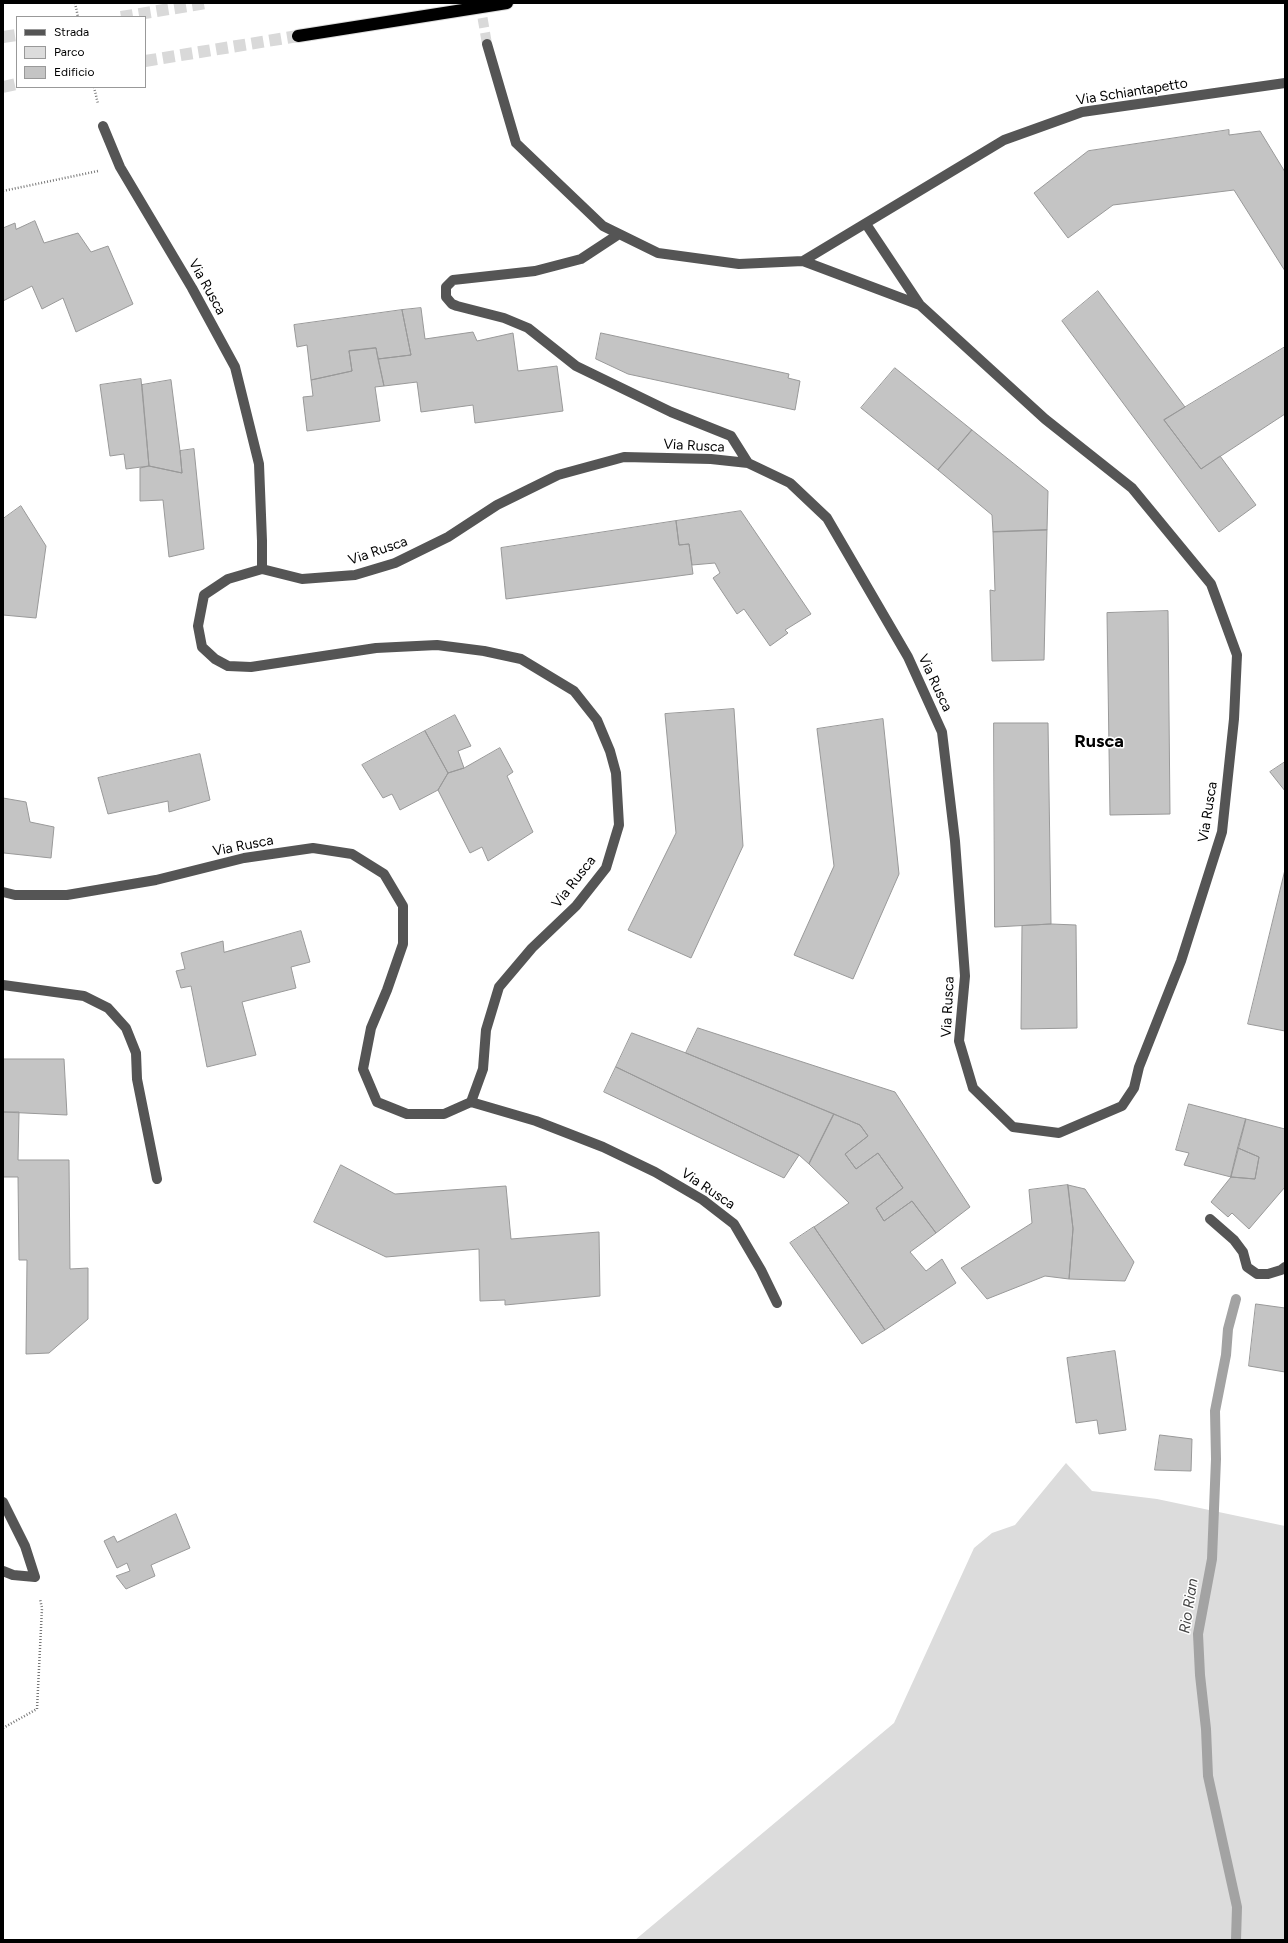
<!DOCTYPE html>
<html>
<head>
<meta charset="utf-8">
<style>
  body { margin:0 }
  #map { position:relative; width:1288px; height:1943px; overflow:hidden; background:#fff; font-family:Figtree,sans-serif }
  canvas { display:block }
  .frame { position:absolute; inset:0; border:4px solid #000; pointer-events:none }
  .legend { position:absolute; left:16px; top:16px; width:130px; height:72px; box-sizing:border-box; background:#fff; border:1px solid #999; margin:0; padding:5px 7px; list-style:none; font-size:12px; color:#000 }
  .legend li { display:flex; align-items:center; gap:8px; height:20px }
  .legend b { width:20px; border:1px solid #999 }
</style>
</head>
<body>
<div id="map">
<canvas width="1288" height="1943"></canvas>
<div class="frame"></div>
<ul class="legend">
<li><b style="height:5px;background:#555"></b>Strada</li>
<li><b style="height:11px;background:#dcdcdc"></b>Parco</li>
<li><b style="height:11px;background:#c4c4c4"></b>Edificio</li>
</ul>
</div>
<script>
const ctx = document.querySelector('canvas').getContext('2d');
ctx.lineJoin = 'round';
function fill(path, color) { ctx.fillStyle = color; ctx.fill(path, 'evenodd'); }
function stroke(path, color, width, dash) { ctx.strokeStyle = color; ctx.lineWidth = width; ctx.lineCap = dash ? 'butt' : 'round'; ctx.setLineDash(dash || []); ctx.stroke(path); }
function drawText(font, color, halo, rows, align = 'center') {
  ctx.font = font + ' Figtree,sans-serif'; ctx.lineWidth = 3; ctx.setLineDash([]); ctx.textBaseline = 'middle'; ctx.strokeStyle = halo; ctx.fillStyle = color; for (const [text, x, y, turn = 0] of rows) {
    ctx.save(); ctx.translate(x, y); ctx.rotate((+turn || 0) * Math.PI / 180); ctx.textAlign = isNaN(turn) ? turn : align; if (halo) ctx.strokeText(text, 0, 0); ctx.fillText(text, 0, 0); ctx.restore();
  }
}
fill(new Path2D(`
  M1066,1463L1092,1491L1157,1499L1285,1526V1940H635L894,1723L974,1548L992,1533L1015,1525Z`), '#dcdcdc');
stroke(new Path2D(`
  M1236,1299L1228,1329L1226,1355L1215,1411L1216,1459L1212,1559L1198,1634L1200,1675L1206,1729L1208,1776L1237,1907L1236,1940`), '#a3a3a3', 10);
const building = new Path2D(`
  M1229,130V135L1260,131L1285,172V271L1234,190L1113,205L1068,238L1034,193L1088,151Z
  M35,221L44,243L78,233L91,252L108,246L133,304L76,332L63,298L42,309L32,286L3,301V228L15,223L16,229Z
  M1098,291L1185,407L1164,420L1201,469L1220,456L1256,505L1219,532L1062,321Z
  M421,308L425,339L473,332L477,341L513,333L518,371L557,366L563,411L475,423L473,405L421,412L417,382L384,386L378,359L411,355L402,310Z
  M402,310L411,355L378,359L376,348L349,351L352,371L311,380L307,345L297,347L294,325Z
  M601,333L789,374L788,378L800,381L795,410L628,374L596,359Z
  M1285,347V414L1201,469L1164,420Z
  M376,348L384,386L375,387L380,421L307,431L303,397L313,396L311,380L352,371L349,351Z
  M895,368L972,430L938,470L861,408Z
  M141,379L149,466L126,469L124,454L110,456L100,385Z
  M171,380L180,451L182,473L149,466L142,385Z
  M972,430L1048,491L1047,530L993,532L992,515L938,470Z
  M194,449L204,549L169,557L163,500L140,501V468L149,466L182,473L180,451Z
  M21,506L46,546L36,618L3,615V519Z
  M741,511L811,614L785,630L788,633L770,646L744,609L737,614L713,578L720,573L715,563L692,565L689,544L679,545L676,521Z
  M676,521L679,545L689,544L693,574L506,599L501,548Z
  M1047,530L1044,660L992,661L990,590L995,591L993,532Z
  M1168,611L1170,814L1110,815L1107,613Z
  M734,709L743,846L691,958L628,930L676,833L665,714Z
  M455,715L471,746L458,751L464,768L448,773L425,731Z
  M883,719L899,874L853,979L794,955L834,866L817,729Z
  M994,723H1048L1051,924L995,927Z
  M425,731L448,773L438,790L400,810L392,794L383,798L362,765Z
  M500,748L513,772L507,776L533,832L488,861L482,847L470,853L438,790L448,773L464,768Z
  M200,754L210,800L169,812L168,801L108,814L98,778Z
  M1285,762V791L1270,772Z
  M3,798L26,802L30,822L54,827L51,858L4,853Z
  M1285,870V1031L1248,1024Z
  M1051,924L1076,925L1077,1028L1021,1029L1022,926Z
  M301,931L310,962L291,967L296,988L242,1002L256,1055L207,1067L191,986L181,988L176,971L185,969L181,953L223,941L224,952Z
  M698,1028L895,1092L970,1207L936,1233L912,1201L884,1221L876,1208L903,1188L878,1153L856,1169L845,1154L868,1136L860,1125L686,1053Z
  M632,1033L686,1053L834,1114L809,1164L799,1155L616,1067Z
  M3,1059H64L67,1115L3,1112Z
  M616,1067L799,1155L784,1178L604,1092Z
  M1189,1104L1246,1119L1231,1177L1184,1165L1189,1153L1176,1150Z
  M3,1112H19L18,1160H69L70,1269L88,1268V1319L49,1353L26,1354L27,1260H19L18,1177H3Z
  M834,1114L860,1125L868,1136L845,1154L856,1169L878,1153L903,1188L876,1208L884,1221L912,1201L936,1233L910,1252L926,1271L942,1259L956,1283L885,1330L814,1227L849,1203L809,1164Z
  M1246,1119L1285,1129V1187L1249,1229L1232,1213L1228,1217L1211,1202L1231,1177L1255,1179L1259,1157L1238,1148Z
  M1238,1148L1259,1157L1255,1179L1231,1177Z
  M341,1165L395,1194L506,1186L511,1239L599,1232L600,1296L505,1305V1300L480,1301L479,1249L386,1257L314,1222Z
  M1068,1185L1073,1229L1069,1279L1045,1276L987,1299L961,1268L1032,1223L1029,1190Z
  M1068,1185L1085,1189L1134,1262L1125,1281L1069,1279L1073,1229Z
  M814,1227L885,1330L862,1344L790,1243Z
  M1256,1304L1285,1308V1372L1249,1366Z
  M1115,1351L1126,1430L1099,1434L1097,1420L1076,1423L1067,1358Z
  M1160,1435L1192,1439L1191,1471L1155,1470Z
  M176,1514L190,1548L151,1565L155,1576L126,1589L116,1576L130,1571L127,1563L117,1568L104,1541L114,1536L117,1542Z`);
fill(building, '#c4c4c4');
stroke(building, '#999', 1);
stroke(new Path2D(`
  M480,3L487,44`), '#d9d9d9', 10, [10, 5]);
stroke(new Path2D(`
  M121,17L206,3
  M3,37L17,35
  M145,61L298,36
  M3,87L17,84`), '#d9d9d9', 12, [12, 6]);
const highway = new Path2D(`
  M298,36L507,3`);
stroke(highway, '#dbdbdb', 14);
stroke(new Path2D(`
  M75,3L78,17
  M94,87L98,104
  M3,191L98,171
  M3,1728L37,1709L42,1608L40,1599`), '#777', 2.5, [1, 2]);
stroke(new Path2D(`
  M487,44L516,143L603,226L658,253L739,264L803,261L1004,140L1082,112L1285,83
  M103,126L120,167L192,288L235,367L259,464L262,541V569
  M619,234L581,259L535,271L453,280L446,287V297L452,304L457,306L504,318L528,328L576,366L671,412L731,436L748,463
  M803,261L920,305
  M3,892L15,895H67L156,880L244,858L313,848L352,854L384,874L403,906V944L387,990L371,1028L363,1069L377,1102L407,1114H444L471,1102L483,1069L486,1030L499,987L532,948L576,906L606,868L619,825L616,773L610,751L597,720L574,691L521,659L484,651L437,645L376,648L251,667L228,666L215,659L202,647L198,626L204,595L228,579L262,569L302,579L355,575L395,563L448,537L497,505L558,475L624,457L711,459L748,463L790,483L827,518L908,657L942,732L955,841L965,976L959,1041L973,1088L1013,1127L1059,1133L1122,1106L1134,1088L1139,1067L1181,961L1222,832L1234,719L1237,655L1211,584L1132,488L1045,419L920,305L866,224
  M3,985L84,996L108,1008L126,1028L136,1053L137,1079L157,1179
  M471,1102L536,1121L603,1147L655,1172L703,1200L734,1224L761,1270L777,1303
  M1210,1219L1234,1240L1243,1252L1247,1267L1257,1274H1268L1281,1270L1285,1267
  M3,1502L25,1546L35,1577L13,1575L3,1571`), '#555', 10);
stroke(highway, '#000', 12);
drawText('14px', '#000', '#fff', [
  ["Via Schiantapetto",1132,92,-9],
  ["Via Rusca",207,287,61],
  ["Via Rusca",694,446,3],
  ["Via Rusca",378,551,-19],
  ["Via Rusca",935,683,65],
  ["Via Rusca",1208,812,-81],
  ["Via Rusca",243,846,-11],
  ["Via Rusca",574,882,-52],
  ["Via Rusca",948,1007,-87],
  ["Via Rusca",708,1189,34]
]);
drawText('italic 15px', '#444', '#fff', [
  ["Rio Rian",1189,1606,-81]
]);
drawText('bold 18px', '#000', '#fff', [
  ["Rusca",1099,742]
]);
</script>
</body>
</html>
